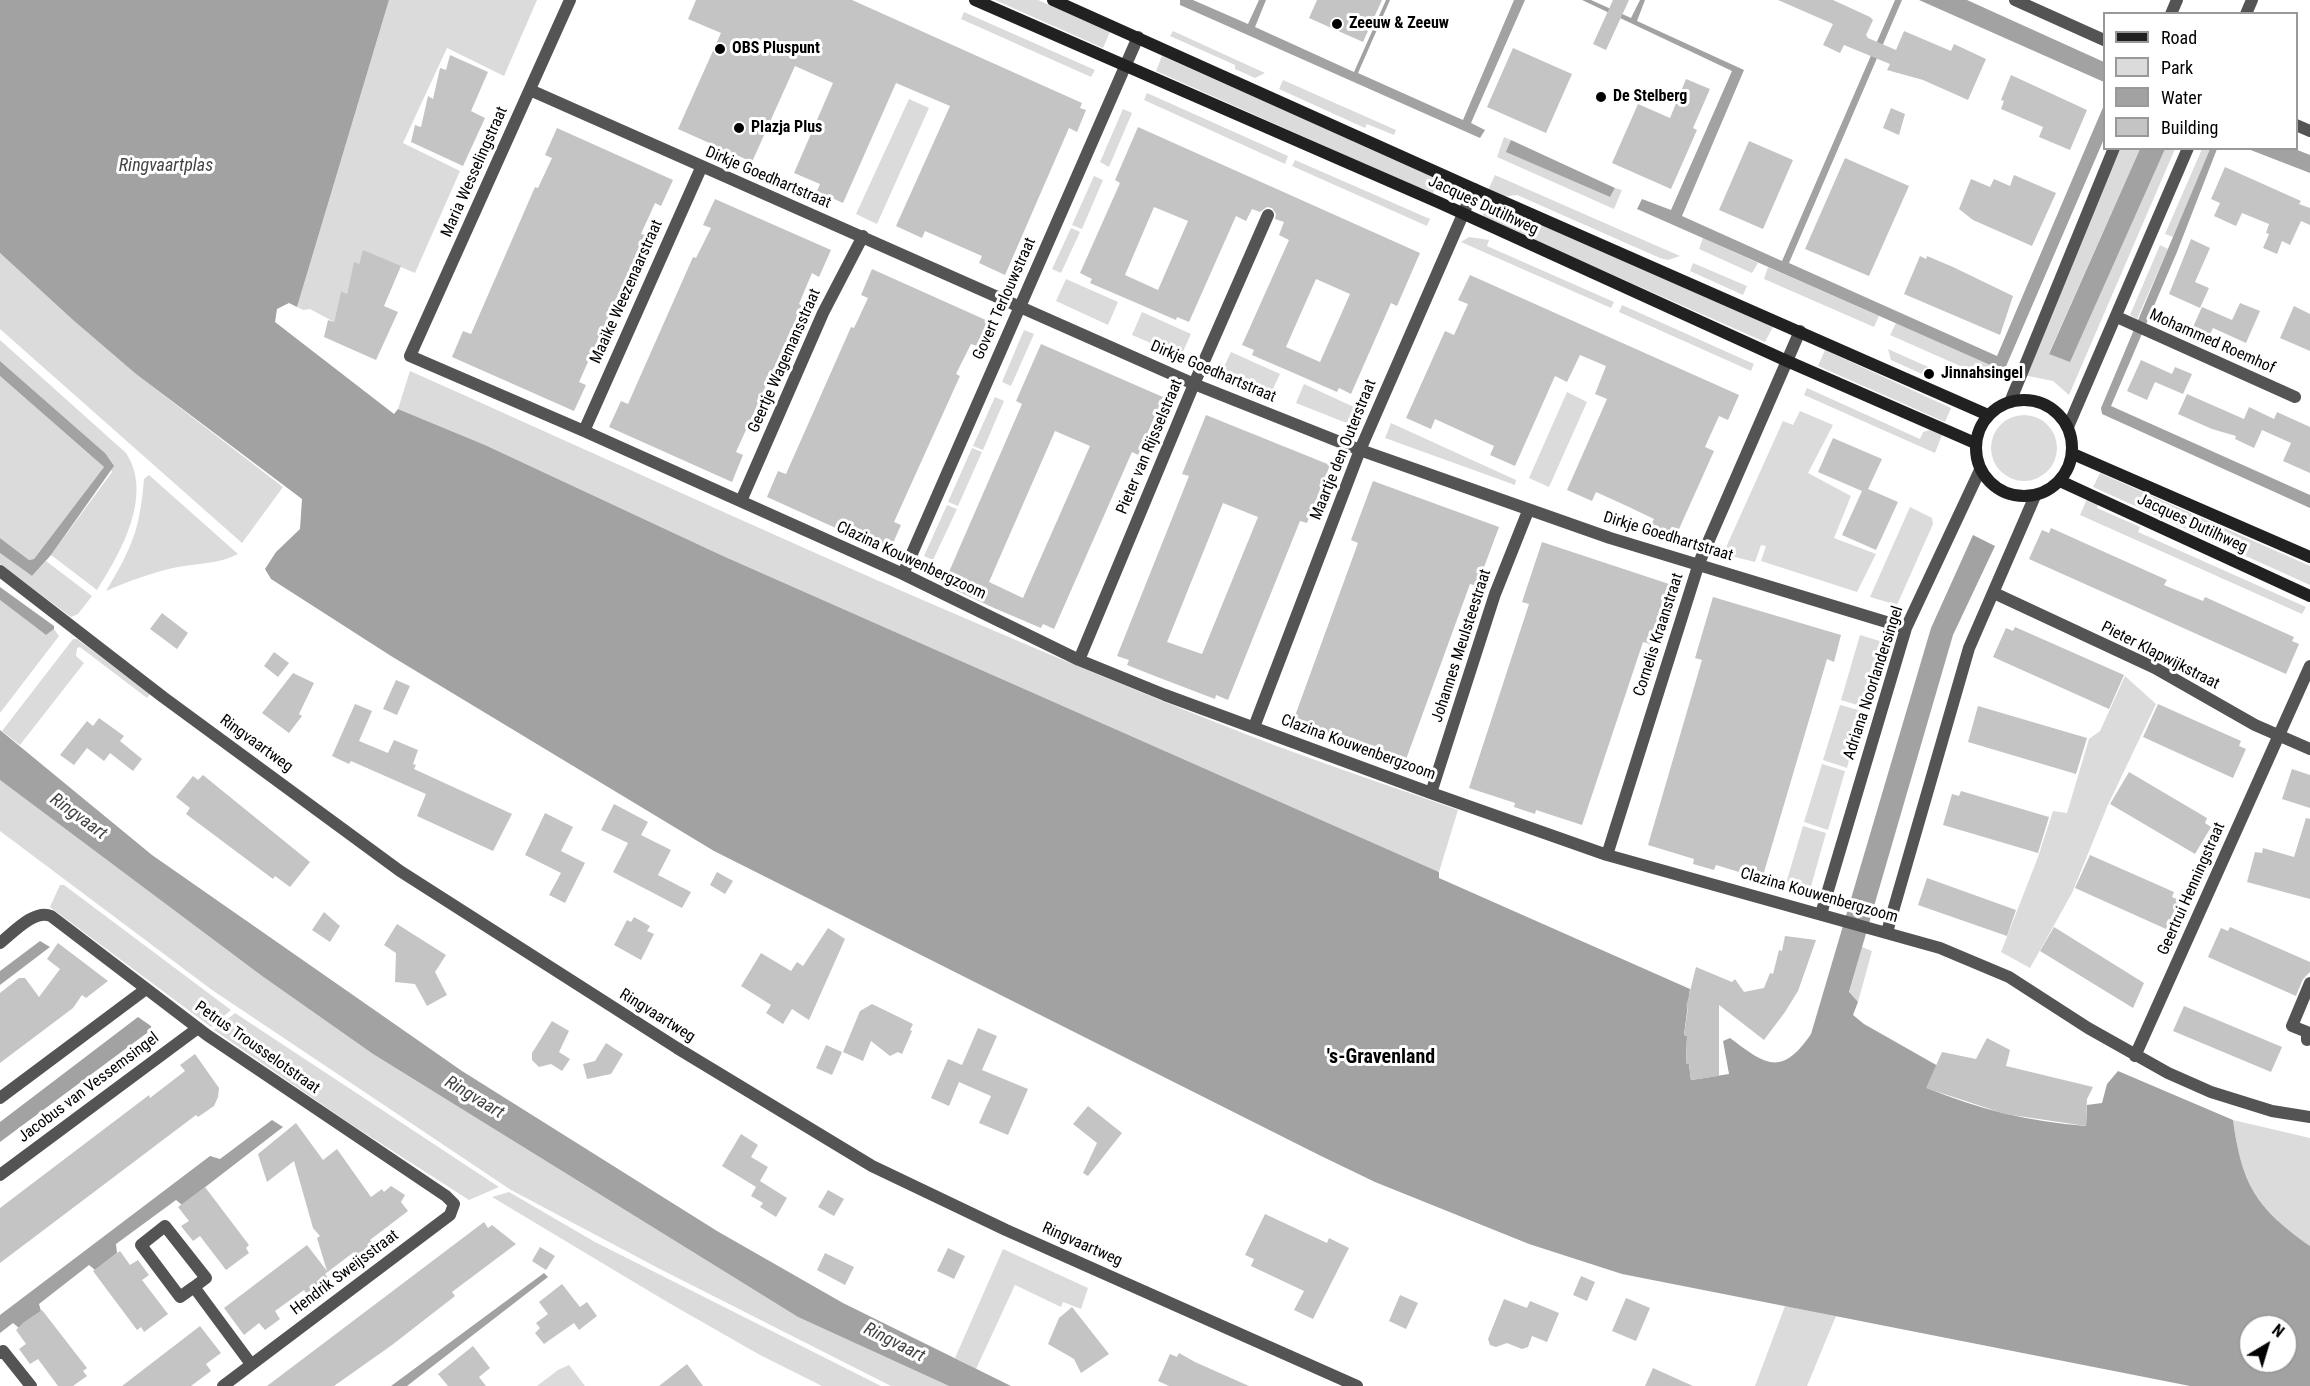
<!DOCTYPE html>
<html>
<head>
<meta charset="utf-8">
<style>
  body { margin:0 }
  #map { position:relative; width:2310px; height:1386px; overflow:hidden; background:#fff; font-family:"Roboto Condensed",sans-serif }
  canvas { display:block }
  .legend { position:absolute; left:2103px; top:12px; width:195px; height:138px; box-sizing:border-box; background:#fff; border:2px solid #999; margin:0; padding:8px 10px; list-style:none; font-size:18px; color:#000 }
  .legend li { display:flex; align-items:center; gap:12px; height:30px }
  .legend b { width:30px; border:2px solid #999 }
  .north { position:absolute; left:2238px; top:1314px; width:60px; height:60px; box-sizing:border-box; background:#fff; border:2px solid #999; border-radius:50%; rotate:38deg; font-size:16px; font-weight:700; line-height:24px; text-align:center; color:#000 }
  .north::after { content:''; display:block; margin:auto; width:21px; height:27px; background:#000; clip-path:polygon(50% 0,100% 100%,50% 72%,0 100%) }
</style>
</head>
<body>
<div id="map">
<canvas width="2310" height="1386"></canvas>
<ul class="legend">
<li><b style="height:8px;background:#212121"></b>Road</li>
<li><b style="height:16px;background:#dbdbdb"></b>Park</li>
<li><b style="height:16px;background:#a2a2a2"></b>Water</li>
<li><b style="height:16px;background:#c4c4c4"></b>Building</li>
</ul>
<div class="north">N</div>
</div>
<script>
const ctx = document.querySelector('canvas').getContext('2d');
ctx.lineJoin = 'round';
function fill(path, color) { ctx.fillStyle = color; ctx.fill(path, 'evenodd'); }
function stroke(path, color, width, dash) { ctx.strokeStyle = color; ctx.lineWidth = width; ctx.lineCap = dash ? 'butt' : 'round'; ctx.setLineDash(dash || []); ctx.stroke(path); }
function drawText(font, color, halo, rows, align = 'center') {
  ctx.font = font + ' "Roboto Condensed",sans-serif'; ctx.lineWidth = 6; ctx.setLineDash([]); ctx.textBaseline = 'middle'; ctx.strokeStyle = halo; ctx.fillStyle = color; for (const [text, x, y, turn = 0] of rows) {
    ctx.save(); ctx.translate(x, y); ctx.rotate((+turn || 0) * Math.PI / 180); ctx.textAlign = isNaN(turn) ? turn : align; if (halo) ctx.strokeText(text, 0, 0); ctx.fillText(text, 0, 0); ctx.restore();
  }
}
fill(new Path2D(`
  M389,0H537L504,76L447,48L403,143L460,171L415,273L363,251L359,264L354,263L347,294L341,291L334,322L310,309L303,310L297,307Z
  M995,0H1038L1110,32L1103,48Z
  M964,12L1095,70L1091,77L961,19Z
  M1173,31L1265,73L1255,78L1235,69V65L1170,36Z
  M1162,56L1439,179L1433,194L1156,71Z
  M1283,80L1396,130L1394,135L1367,124L1365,128L1279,89Z
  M1147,93L1288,156L1285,164L1144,100Z
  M909,99L929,108L877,224L856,214Z
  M1123,109L1132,113L1109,167L1100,162Z
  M1504,137L1511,140L1507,152L1610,197L1615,188L1622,190L1614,209L1497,157Z
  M2120,149H2140L2049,353L2070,361L2165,149H2175L2069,395L2053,381L2023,375Z
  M2202,149H2210L2173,237L2165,234Z
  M1295,160L1430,219L1427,226L1292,166Z
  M1495,175L1680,256L1668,260L1660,258L1517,195L1501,197L1488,190Z
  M1094,176L1103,180L1082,229L1072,225Z
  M1485,202H1492L1773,327L1765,342L1484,218L1481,207Z
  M1071,228L1080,232L1061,273L1052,269Z
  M1469,237L1489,240L1487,246L1614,302L1611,308L1461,242Z
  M1703,238L1758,263L1752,273L1699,249Z
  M2160,245L2168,249L2137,319L2130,315Z
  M0,253L73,320L136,374L283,487L242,543L0,329Z
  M1693,263L1747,286L1743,295L1690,271Z
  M1768,267L1879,316L1874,327L1764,279Z
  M1066,279L1118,302L1108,325L1056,301Z
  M1622,305L1754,364L1751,371L1619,312Z
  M1142,312L1191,334L1181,356L1132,335Z
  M1896,323L2006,371L2002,379L1994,381L1890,335Z
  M1024,330L1034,334L1011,386L1002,382Z
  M0,340L126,453C154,495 120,554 97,590L51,555L112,472L105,453L0,361Z
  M1888,349L1935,370L1931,378L1891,360Z
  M1825,350L1951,408L1945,422L1818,366Z
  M1231,352L1280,374L1271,393L1221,373Z
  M410,371C688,495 964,624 1248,735C1317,762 1388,785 1458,810L1439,872L723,556L485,445L398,409Z
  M0,376L104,467L34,559L29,560L0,538Z
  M1304,384L1356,408L1349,424L1296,403Z
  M1807,388L1920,439L1923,432L1930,430L1942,435L1935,453L1804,395Z
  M1567,392L1587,402L1549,487L1529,478Z
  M995,397L1004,401L983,450L973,446Z
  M1800,411L1833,425L1808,473L1851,496L1834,538L1876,554L1857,592L1761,561L1766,546L1761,545L1755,562L1723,554L1783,421L1793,425Z
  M1991 448a33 33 0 1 1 66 0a33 33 0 1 1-66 0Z
  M1391,423L1516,480L1515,485L1385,438Z
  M972,448L982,452L958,506L948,502Z
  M2100,473L2310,566V585L2093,487Z
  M149,475L238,554C219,564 199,563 178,567C153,572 129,581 106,591C132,548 140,529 144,479Z
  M2087,499L2098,504L2097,508L2140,527L2138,532L2306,607L2302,614L2080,515Z
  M947,505L957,509L933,560L924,556Z
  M1910,507L1932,518L1933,524L1897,605L1870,597Z
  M0,553L32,576L46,561L92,596L78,614L71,617L0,564Z
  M0,600L46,635L54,629L59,636L0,713Z
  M1860,635L1883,642L1864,707L1841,700Z
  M73,639H77L150,694L147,698L80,647L77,648L76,656L84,663L20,745L2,731Z
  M2125,676L2156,704L2107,807L2072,893L2030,968L2001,952L2038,857L2053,811L2067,813L2089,739L2100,731Z
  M1840,705L1862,711L1847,768L1823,760Z
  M1822,764L1845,771L1828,830L1804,822Z
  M0,780L262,976L373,1054L798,1317L949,1386H891L658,1268L511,1190L212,990L0,831Z
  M1803,826L1826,833L1808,897L1784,890Z
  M60,885H64L231,1010L211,1027L50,907Z
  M1862,947L1872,951L1858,1002L1849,993Z
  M235,1013L499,1187L469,1200L349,1123L214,1030Z
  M2233,1120L2310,1138V1246C2256,1208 2242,1185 2233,1120Z
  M509,1192L595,1242L881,1386H822L760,1355L669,1303L492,1197Z
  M1003,1249L1088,1288L1081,1309L1063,1302L1061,1307L1015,1285L976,1369L955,1358Z
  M1785,1306L1836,1316L1807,1386H1755Z
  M569,1365L585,1386H537L558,1370Z`), '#dbdbdb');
fill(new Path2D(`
  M0,0H389L297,307L289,303L277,309L275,322L394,414L398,409L485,445L723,556L1439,872V878L1690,989L1684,1035L1687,1036L1686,1063L1689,1064L1691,1080L1729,1074L1723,1041L1730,1038C1765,1064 1781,1078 1811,1034L1931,628L1973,535L1995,546L1953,635L1849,992L1858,1002L1853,1015L1864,1024L1938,1066L1927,1088C1978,1109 2030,1122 2086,1126L2087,1105L2102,1103L2107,1084L2118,1071L2233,1120C2242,1185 2256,1208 2310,1246V1386H2190L1622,1274L1529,1244L1375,1182L1319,1155L714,851L391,656L271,579L265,569L276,552L300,529L302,499L136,374L73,320L0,253ZM2250,1326H2286V1362H2250Z
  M1180,0H1193L1248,24L1259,0H1266L1255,27L1354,72L1386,0H1390L1358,73L1463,120L1514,0H1525L1471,123L1485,130L1480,138L1180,5Z
  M1582,0H1591L1631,18L1640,0H1645L1637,21L1744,70L1682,216L1782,261L1895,0H1902L1789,263L1997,356L2104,105V139L2004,371L1637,209L1642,199L1671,210L1732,71Z
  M1919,0H1967L2104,62V82Z
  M1511,140L1615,188L1610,197L1506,152Z
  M2140,149H2165L2070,362L2049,354Z
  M2210,149H2217L2177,252L2111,406L2310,495V508L2102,414L2101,408Z
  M2248,149H2295L2310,155V173Z
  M0,361L105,453L114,466L51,555L32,576L0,553V538L29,560L34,559L104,467L0,376Z
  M0,587L54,626V629L46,635L0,600Z
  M0,730L152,855L462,1071L717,1231L843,1303L1011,1386H949L798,1317L373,1054L262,976L0,780Z
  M40,941L50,947L0,985V971Z
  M138,1017L151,1026V1030L0,1142V1122Z
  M272,1120L283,1127L182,1205L176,1200L116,1244L117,1253L95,1270L89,1265L39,1304L41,1311L19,1328L13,1323L0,1333V1315L210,1156L220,1159Z
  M544,1273L548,1277L407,1386H391Z`), '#a2a2a2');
fill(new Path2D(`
  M696,0H852L1082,103L1080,108L1086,110L1077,132L1069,128L1005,275L979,263L982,256L925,231L922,238L896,226L950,106L896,83L843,203L817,191L820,184L794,173L833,83L795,66L752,162L678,129L721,33L688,19Z
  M1317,0H1382L1363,42L1309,18Z
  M1613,0H1629L1606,50L1593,44Z
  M1778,0H1833L1870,17L1873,20L1866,35L1868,38L1896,50L1904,31L1951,51L1954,44L1986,59L1968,100L1923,80L1887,70L1890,64L1844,45L1840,53L1823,45L1833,24Z
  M1513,48L1572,74L1546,133L1487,107Z
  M450,55L488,72L471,111L485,118L463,166L411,142L415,125L421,127L428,96L433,99L440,68L446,70Z
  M2011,75L2087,110L2070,150L2039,137L2043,127L2001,109L2004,101L2001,100Z
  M1686,79L1710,89L1693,128L1697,130L1671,189L1612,163L1638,104L1670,118Z
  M1891,108L1905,114L1899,135L1883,128Z
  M1138,127L1420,253L1397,306L1391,303L1351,394L1339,388L1337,392L1296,374L1252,355L1254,350L1242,345L1289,240L1279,235L1284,222L1275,219L1276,214L1272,208L1267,207L1260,212L1252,209L1246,221L1236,216L1189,322L1177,317L1176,320L1090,283L1092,279L1080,273L1120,183L1115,180ZM1154,207L1188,221L1158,290L1125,275ZM1316,279L1350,294L1320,362L1286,347Z
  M557,128L673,180L661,206L655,203L641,234L645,235L579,382L586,385L574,411L452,357L463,331L471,334L535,187L538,188L552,158L545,155Z
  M1749,141L1793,160L1763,229L1719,210Z
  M1845,158L1909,186L1869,276L1805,249Z
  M2225,167L2301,201L2299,204L2310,208V225L2301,221L2290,245L2282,241L2277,254L2263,248L2269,234L2266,233L2269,224L2242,213L2236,226L2214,216L2220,203L2211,199Z
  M2014,175L2056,193L2032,246L1973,220L1959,209L1971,179L1990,187L1994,179L2010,186Z
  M715,199L831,250L819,277L812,273L799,304L802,306L736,452L743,455L732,482L609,427L621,401L628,404L693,257L696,258L711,228L703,225Z
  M2191,239L2210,248L2195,282L2209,288L2200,308L2169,294Z
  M363,250L401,266L384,306L398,312L376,360L324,337L328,320L334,322L341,291L347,294L354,262L359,264Z
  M1920,256L1926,259L1927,256L1953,267L2013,296L2000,335L1904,294Z
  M872,269L988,321L977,346L971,344L956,374L960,376L894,522L901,525L889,552L767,497L778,471L786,474L851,327L854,328L868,298L861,295Z
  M1470,275L1739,395L1728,420L1719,416L1705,447L1714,451L1675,538L1650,527L1654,519L1629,507L1596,492L1592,501L1567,490L1607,399L1595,394L1606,366L1580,355L1567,382L1555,376L1515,466L1490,455L1494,446L1435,419L1431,429L1406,418L1445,331L1454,335L1468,304L1458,300Z
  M2240,303L2260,311L2246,343L2213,328L2210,334L2193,327L2202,307L2232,320Z
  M2294,306L2310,314V351L2280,338Z
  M1041,344L1163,397L1138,455L1132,452L1054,629L1043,624L1041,628L994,608L955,590L957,586L945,581L1022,404L1016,401ZM1055,431L1090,446L1023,598L989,582Z
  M2141,360L2172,374L2175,367L2192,374L2183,394L2155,382L2147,400L2127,391Z
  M2187,394L2244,419L2249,407L2274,419L2277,412L2310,427V473L2283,461L2291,443L2262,430L2254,448L2235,439L2236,436L2212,429L2178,414Z
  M1206,415L1330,465L1307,523L1300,521L1228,700L1216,695L1215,699L1160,678L1127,665L1129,660L1117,656L1189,476L1182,474ZM1223,503L1258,517L1202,654L1167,642Z
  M1833,438L1882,459L1868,489L1898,502L1876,550L1842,535L1862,491L1818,472Z
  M1373,481L1499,527L1477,586L1470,584L1404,765L1358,749L1357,753L1302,733L1304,729L1292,724L1358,543L1351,540Z
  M2051,528L2167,580L2164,585L2171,588L2203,601L2205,597L2294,637L2292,641L2299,644L2286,674L2029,559L2042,530L2049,533Z
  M1542,542L1669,584L1650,644L1643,642L1582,825L1536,810L1535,814L1514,807L1515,803L1469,788L1529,604L1522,602Z
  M1713,597L1841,635L1834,662L1827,659L1762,879L1716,865L1714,870L1693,864L1694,859L1648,845L1702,660L1695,658Z
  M162,613L188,633L177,649L150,629Z
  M2015,627L2124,675L2109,709L1993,657L2006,628L2013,631Z
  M274,652L289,663L278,677L264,666Z
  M293,673L314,683L299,714L302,716L289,733L262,713Z
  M396,680L410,686L397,715L383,709Z
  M355,704L372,711L359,741L388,753L394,740L418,750L413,764L416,765L414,769L512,814L493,851L417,816L426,794L351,761L349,764L332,756Z
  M2158,704L2241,741L2239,746L2246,749L2233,778L2143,737Z
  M1978,706L2087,738L2076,774L1968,742Z
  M99,718L124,736L120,741L142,759L133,771L110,753L104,761L87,748L74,765L60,755L87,721L93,726Z
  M2292,769L2310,775V808L2282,799Z
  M2129,772L2207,818L2205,823L2211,827L2195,854L2110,804Z
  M203,775L310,862L290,887L275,876L273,879L186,814L190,808L176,797L193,776L198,780Z
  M1961,791L2049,817L2038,853L1943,825L1952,794L1959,796Z
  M614,804L648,822L641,835L671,850L658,875L691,892L682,908L613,872L628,843L601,830Z
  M545,813L573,827L561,851L585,863L565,903L549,895L561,873L525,855Z
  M2306,818L2310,819V899L2247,882L2255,852L2262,853L2263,848L2294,857Z
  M2090,855L2174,892L2172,897L2179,900L2166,929L2075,888Z
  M717,872L733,881L725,894L710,885Z
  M1927,878L2016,910L2007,936L1918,905Z
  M324,912L340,926L330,942L312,930Z
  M634,917L650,926L647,931L654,934L641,960L614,945L627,920L631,922Z
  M397,924L446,955L435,972L447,995L427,1006L415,984L395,982L396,953L384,945Z
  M2054,927L2144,983L2133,1008L2040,951Z
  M2230,927L2310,962V972L2303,979L2296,996L2208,957L2221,928L2228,931Z
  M828,928L845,939L809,1020L792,1009L783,1024L766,1013L771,1005L741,986L761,953L791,971L797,962L803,966Z
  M1785,936L1816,940L1798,991L1785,1012L1764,1040L1719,1005V1076L1691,1080L1689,1064H1686L1687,1036L1684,1035L1688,1008L1686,1007L1696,967L1732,982L1735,979L1744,992L1764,988L1770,973L1773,974L1779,950L1782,951Z
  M58,943L108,981L86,998L82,995L73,1008L0,1063V993L19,978H25L39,997L60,969L47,959Z
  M872,1004L913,1024L910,1030L912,1031L902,1054L898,1052L890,1056L871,1041L863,1061L843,1052L860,1011Z
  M2184,1006L2282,1047L2271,1072L2173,1031Z
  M552,1021L569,1031L559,1052L570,1059L562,1071L551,1064L539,1067L532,1060V1053Z
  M978,1028L997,1036L982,1070L1028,1089L1008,1135L979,1123L991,1096L959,1082L949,1106L931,1098L948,1059L962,1065Z
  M1987,1038L2010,1050L2006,1066L2093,1087L2087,1099L2086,1126L2005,1114L1926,1088L1942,1052L1976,1059Z
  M606,1043L623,1054L611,1074L587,1079L583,1064L595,1061Z
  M826,1045L842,1052L832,1075L816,1068Z
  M195,1054L219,1088L218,1097L214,1106L198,1117L196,1115L0,1263V1208L149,1095L150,1098L185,1071L180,1065Z
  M1088,1106L1122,1133L1088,1176L1083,1173L1097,1143L1073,1124Z
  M296,1123L323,1160L337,1149L371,1197L382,1189L384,1192L391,1186L405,1195L401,1202L408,1211L370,1240L375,1247L359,1259L354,1252L325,1274L331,1281L318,1290L309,1297L304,1290L275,1311L280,1319L272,1325L265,1330L259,1323L244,1335L224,1308L307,1245L327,1271L317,1238L320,1236L313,1228L294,1161L267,1182L258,1154Z
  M741,1134L758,1145L751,1157L768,1167L760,1181L787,1198L776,1217L760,1207L763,1203L751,1196L756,1187L722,1166Z
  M205,1187L249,1245L246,1248L249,1253L226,1270L200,1236L193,1241L181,1226L189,1221L178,1207Z
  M828,1190L844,1199L834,1216L818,1207Z
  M1265,1214L1327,1243L1329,1238L1349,1248L1313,1319L1294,1310L1304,1291L1251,1266L1254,1259L1245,1255Z
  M484,1222L488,1228L492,1225L516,1244L452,1292L455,1296L392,1345L334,1386H267Z
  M540,1247L555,1256L546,1270L532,1261Z
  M948,1248L965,1256L954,1279L937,1271Z
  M120,1251L130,1265L138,1260L149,1275L142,1280L168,1314L144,1332L141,1327L137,1330L93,1271Z
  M825,1253L854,1267L845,1285L817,1270Z
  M1581,1276L1595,1282L1587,1301L1573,1295Z
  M562,1284L580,1307L587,1302L597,1316L579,1330L574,1323L544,1344L535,1333L540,1328L536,1323L548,1314L539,1302Z
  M1400,1295L1418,1303L1406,1329L1389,1321Z
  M1626,1298L1650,1308L1636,1341L1612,1331Z
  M1504,1299L1527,1308L1530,1301L1559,1313L1547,1342L1532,1336L1528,1347L1522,1349L1507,1343L1496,1347L1490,1345L1488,1339Z
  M1072,1307L1109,1354L1081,1373L1074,1359L1048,1344L1059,1318Z
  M42,1310L87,1368L83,1371L87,1376L73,1386H58L38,1359L30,1364L19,1349L26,1344L16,1330L24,1322Z
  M200,1326L221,1353L206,1364L211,1371L191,1386H122Z
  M473,1346L490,1368L479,1377L486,1386H448L438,1374Z
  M1179,1353L1195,1362L1249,1386H1169L1158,1381L1170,1354L1177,1357Z
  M687,1364L703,1386H659Z
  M1653,1368L1693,1386H1645Z`), '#c4c4c4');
stroke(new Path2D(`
  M1194,384L1268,215
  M2307,1040V1032L2292,1026L2310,983`), '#545454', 12);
stroke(new Path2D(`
  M570,0L410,356L584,431L903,574L1079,660L1165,695L1431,793L1607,855L1940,948L2009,977L2088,1028L2168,1073L2211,1092L2272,1111L2310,1117
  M2015,0L2104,40
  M2171,14L2177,0
  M2246,14L2252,0
  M530,90L1194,384L1360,450L1610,538L1906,628
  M2296,125L2310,131
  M2117,317L2295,397
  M2010,402L2114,148
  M2068,427L2188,148
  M584,431L701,168
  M741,501L823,313L863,236
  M0,571L163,697L400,871L677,1048L872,1166L1006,1230L1357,1386
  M903,574L1138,37
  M1994,593L2155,668L2255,725L2310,749
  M1079,660L1194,384
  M1254,727L1360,450L1474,189
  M1431,793L1495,594L1528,511
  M1607,855L1699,563L1800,331
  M1821,914L1906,628L1980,470
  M1887,932L1969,648L2035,496
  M0,943C13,933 34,909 51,916L207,1035L446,1196L454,1204L450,1215L223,1386
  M2135,1056L2310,666
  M0,1098L146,989
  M0,1175L198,1028
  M194,1287L180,1297L141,1245L165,1226L206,1278L194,1287L251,1364
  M0,1353L3,1351L31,1386`), '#545454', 12);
stroke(new Path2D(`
  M975,0L1440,203L1787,361L1975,443
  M1053,0L1474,189L1988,415
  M1976 448a48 48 0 1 1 96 0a48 48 0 1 1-96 0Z
  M2073,454L2310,557
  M2060,481L2310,596`), '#212121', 12);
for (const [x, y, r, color] of [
  [1337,24,6,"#000"],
  [720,49,6,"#000"],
  [1601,97,6,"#000"],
  [739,128,6,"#000"],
  [1929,374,6,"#000"]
]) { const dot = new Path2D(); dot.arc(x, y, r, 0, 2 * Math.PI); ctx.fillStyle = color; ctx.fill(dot); stroke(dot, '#fff', 2); }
drawText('bold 16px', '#000', '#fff', [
  ["Zeeuw & Zeeuw",1349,24],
  ["OBS Pluspunt",732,49],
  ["De Stelberg",1613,97],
  ["Plazja Plus",751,128],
  ["Jinnahsingel",1941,374]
], 'left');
drawText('16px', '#000', '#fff', [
  ["Maria Wesselingstraat",475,172,-66],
  ["Dirkje Goedhartstraat",768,178,23],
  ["Jacques Dutilhweg",1483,206,25],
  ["Maaike Weezenaarstraat",627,292,-66],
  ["Govert Terlouwstraat",1005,299,-66],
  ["Mohammed Roemhof",2212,342,24],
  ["Geertje Wagemansstraat",785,361,-66],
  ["Dirkje Goedhartstraat",1213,372,23],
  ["Pieter van Rijsselstraat",1150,447,-67],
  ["Maartje den Outerstraat",1344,450,-68],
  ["Jacques Dutilhweg",2192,524,25],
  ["Dirkje Goedhartstraat",1668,537,17],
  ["Clazina Kouwenbergzoom",911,561,25],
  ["Cornelis Kraanstraat",1659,635,-72],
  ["Johannes Meulsteestraat",1462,646,-72],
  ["Pieter Klapwijkstraat",2160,656,27],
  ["Adriana Noorlandersingel",1874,683,-72],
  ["Ringvaartweg",256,744,36],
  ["Clazina Kouwenbergzoom",1358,748,20],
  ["Geertrui Henningstraat",2192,889,-66],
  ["Clazina Kouwenbergzoom",1819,896,16],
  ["Ringvaartweg",657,1016,32],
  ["Petrus Trousselotstraat",257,1048,35],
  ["Jacobus van Vessemsingel",89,1088,-37],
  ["Ringvaartweg",1082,1245,24],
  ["Hendrik Sweijsstraat",345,1273,-37]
]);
drawText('italic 18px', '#434343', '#fff', [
  ["Ringvaartplas",166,166],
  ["Ringvaart",78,817,36],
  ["Ringvaart",474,1098,31],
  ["Ringvaart",894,1343,27]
]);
drawText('bold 20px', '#000', '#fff', [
  ["'s-Gravenland",1381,1058]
]);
</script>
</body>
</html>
